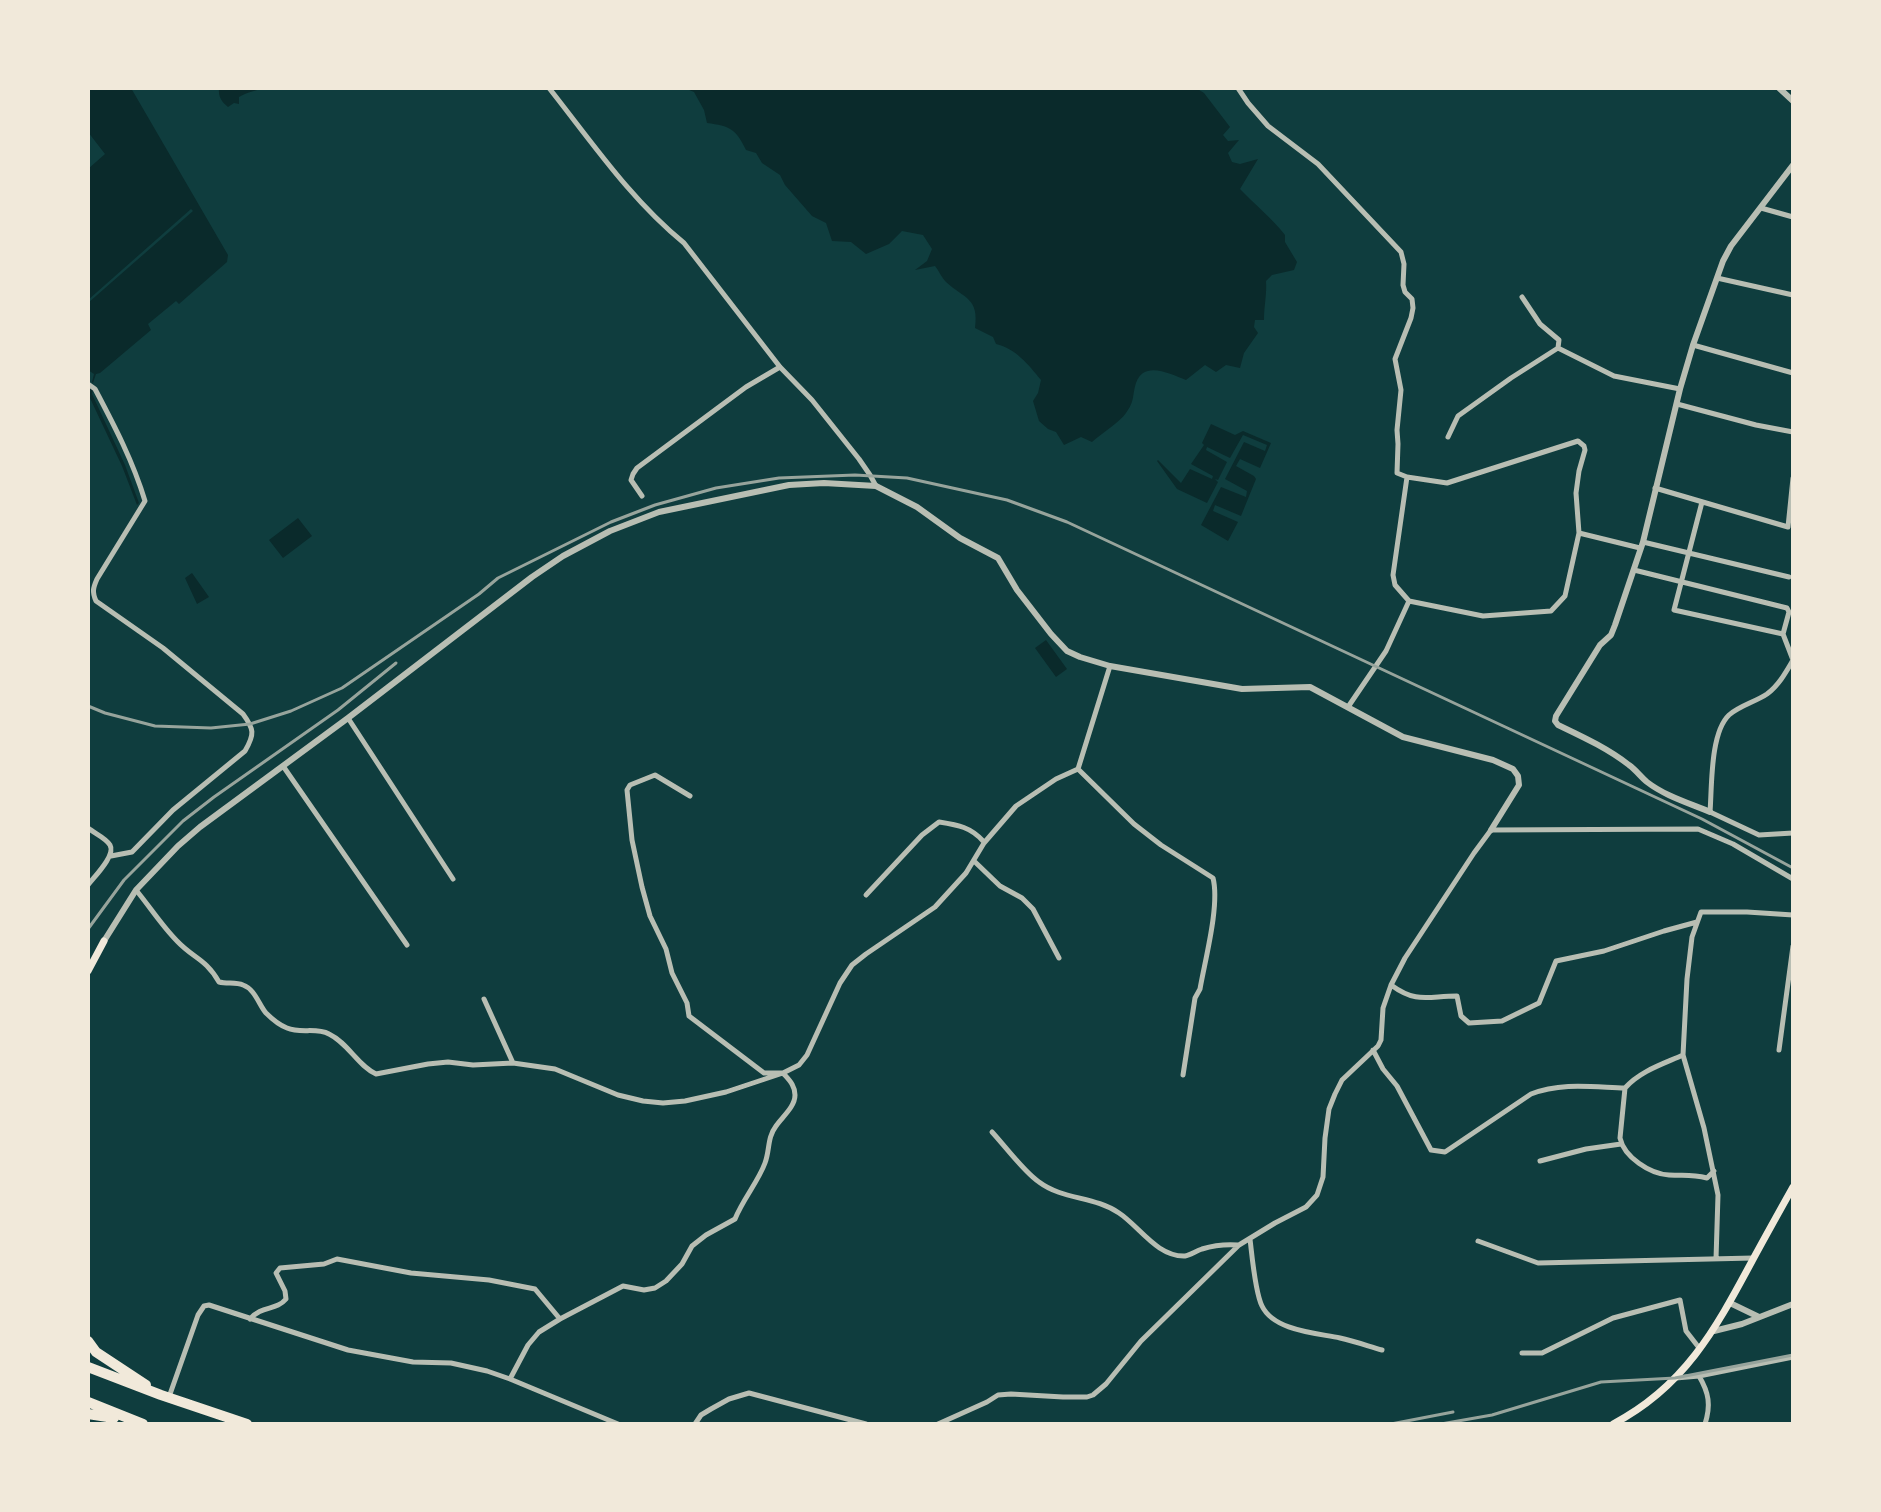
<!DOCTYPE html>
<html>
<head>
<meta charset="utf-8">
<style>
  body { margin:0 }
  #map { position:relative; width:1881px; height:1512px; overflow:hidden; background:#0f3d3e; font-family:"Source Sans 3",sans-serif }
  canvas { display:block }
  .frame { position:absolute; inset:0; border:90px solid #f1e9da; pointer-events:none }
</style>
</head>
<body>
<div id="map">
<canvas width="1881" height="1512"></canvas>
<div class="frame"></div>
</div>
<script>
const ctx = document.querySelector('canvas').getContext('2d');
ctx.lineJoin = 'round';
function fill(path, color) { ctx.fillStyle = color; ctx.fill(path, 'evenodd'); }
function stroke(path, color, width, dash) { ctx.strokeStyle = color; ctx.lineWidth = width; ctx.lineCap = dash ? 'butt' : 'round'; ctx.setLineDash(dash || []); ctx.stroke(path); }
fill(new Path2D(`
  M88,88H131L228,255L227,262L179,304L176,301L148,324L151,330L100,373L96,374L93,383L92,382L94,374L88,370V303L193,211L191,209L88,300V169L105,154L88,132Z
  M219,88H266C256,90 248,92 239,97V104L234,103L228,107C222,102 218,97 219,88Z
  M684,88H1196L1204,93L1230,127L1223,135L1228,141L1239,140L1228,153L1232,162L1240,164L1258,159L1240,189C1255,205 1272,218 1285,235V242L1297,262L1294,270L1272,275L1266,281C1267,294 1264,306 1264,320H1255L1254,327L1258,333L1244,353L1240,368L1226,365L1216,372L1205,365L1186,380C1170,374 1144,360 1136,383C1132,396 1135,401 1126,413C1120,422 1102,433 1092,442L1081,437L1064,445L1056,432L1048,429L1039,421L1033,401L1038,393L1041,380C1028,364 1016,349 996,344L993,337L975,328C979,298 965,299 946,282C942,278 939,271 935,266L915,270L927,261L932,249L923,235L902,231L889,244L866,254L851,242L832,241L826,223L812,216L785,185L780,175L762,163L756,153L746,150C736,129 730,126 707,123L704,110L694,92Z
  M91,388L93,389L92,394L125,465L139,503L137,505L122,466L89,396Z
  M1211,424L1235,435L1243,431L1271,443L1260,468L1240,459L1236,466L1254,476L1256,479L1241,516L1215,505L1213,511L1238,522L1228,541L1201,525L1221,487L1246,497L1247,491L1225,479L1244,442L1265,451L1267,445L1243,435L1230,458L1207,447L1206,450L1227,462L1218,480L1215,479L1218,482L1207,503L1177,489L1157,461L1158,460L1181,483L1190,469L1212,479L1213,476L1191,464L1204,445L1202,443Z
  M298,518L312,536L283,558L269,540Z
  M192,573L209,597L197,604L185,578Z
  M1046,640L1067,669L1056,677L1035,648Z`), '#0a2a2b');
stroke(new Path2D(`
  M549,88C591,141 631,200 684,243L780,367L812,400L859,459L870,475L876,486
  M1238,88L1248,103L1268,126L1318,164L1401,252L1404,264L1403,285L1405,292L1412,299L1413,308L1411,318L1395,359L1401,390L1397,430L1398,444L1397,473L1407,477L1393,575L1395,585L1409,601L1483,616L1551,611L1565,596L1579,533L1576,493L1579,471L1585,450L1584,446L1578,441L1447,483L1407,477
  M1761,208L1793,217
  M1717,278L1793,295
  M1522,297L1540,324L1559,340L1558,348L1614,376L1680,389
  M1693,345L1793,373
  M88,384L95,389C114,425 133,461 145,501L97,579C93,588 92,592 96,601L163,648L243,714C254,729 255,734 245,751L173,810L132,852L111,856
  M1677,404L1756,425L1793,432
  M1448,437L1458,416L1511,378L1558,348
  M1655,488L1788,527L1793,478
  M642,496L631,480L633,474L637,468L746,387L780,367
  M1702,502L1674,610L1783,634
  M1579,533L1640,548
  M1643,542L1789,577
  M1634,570L1787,608L1789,612L1783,634L1793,660
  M1793,660C1786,672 1779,685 1767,694C1755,702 1739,706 1729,715C1710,733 1712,787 1710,812L1759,835L1793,833
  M1348,707L1386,651L1409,601
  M348,718L453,879
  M283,766L407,945
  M1078,769L1134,824L1161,845L1213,878C1220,905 1205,960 1200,989L1195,998L1183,1075
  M88,828C94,833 106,838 110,845C116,855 95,876 88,885
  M974,861L1000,886L1022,898L1033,909L1059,958
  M136,890C150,907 162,926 177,941C194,959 205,958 219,982C227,984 236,982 243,985C255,989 259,1005 266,1013C272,1019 279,1025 287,1028C301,1034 316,1027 329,1034C348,1043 358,1066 376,1074L428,1064L448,1062L473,1065L513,1063L555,1069L618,1095L643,1101L663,1103L685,1101L726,1092L783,1073L799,1065L807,1055L840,983L852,965L866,954L935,907L966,873L984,843L1016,806L1056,779L1078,769L1110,666
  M866,895L922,835L939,822C958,825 971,827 984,842
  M1391,985C1417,1004 1428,996 1457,996L1461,1016L1469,1023L1502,1021L1539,1003L1556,961L1604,951L1664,931L1697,922
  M484,999L513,1063
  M1373,1050L1383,1069L1397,1086L1431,1150L1445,1152L1531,1094C1561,1082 1593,1087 1625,1088C1640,1071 1663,1064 1683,1055
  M1779,1050L1793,946
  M1625,1088L1620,1138C1624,1157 1650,1174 1669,1175C1684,1176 1691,1174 1707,1178L1714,1171
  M992,1132C1005,1146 1024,1172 1039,1182C1063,1200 1094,1196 1119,1213C1139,1226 1157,1257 1185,1256C1190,1255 1196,1251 1202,1249C1215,1245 1225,1244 1238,1245
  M1540,1161L1586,1149L1621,1144
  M1250,1239C1252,1255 1255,1292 1262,1306C1274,1331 1317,1333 1340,1338C1354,1341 1368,1346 1382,1350
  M1478,1241L1538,1263L1753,1258
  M1716,1259L1718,1195L1704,1128L1683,1055L1687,979L1692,937L1701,912H1747L1793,915
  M250,1319C262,1305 276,1311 286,1299L285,1291L276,1273L280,1268L324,1264L337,1259L411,1273L489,1280L535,1289L560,1319
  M1522,1353H1542L1613,1318L1680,1300L1686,1331L1700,1349
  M1699,1376C1709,1393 1711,1405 1705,1424
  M1676,1378L1699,1376L1793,1357
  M510,1379L528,1345L539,1332L560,1319L623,1286L644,1290L655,1288L666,1281L682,1264L692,1246L706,1235L735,1219C743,1199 758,1182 765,1163C770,1150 767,1138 776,1126C782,1117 795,1107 795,1095C795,1085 789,1080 783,1073H764L689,1016L687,1003L672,973L666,949L650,916L642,887L632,840L627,790L630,785L655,775L690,796
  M169,1397L198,1315L204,1306L209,1305L348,1350L413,1362L451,1363L487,1371L510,1379L618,1424
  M695,1424L701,1415L711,1409L729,1399L749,1393L866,1424
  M938,1424L987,1402L998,1395L1011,1394L1063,1397H1087L1093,1395L1106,1384L1141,1341L1239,1245L1275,1223L1306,1207L1317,1195L1323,1177L1325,1138L1329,1109L1335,1094L1342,1080L1378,1046L1381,1040L1383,1008L1391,985L1405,958L1474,853L1491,830L1698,829L1733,844L1793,879`), '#b8beb3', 5);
stroke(new Path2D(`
  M1779,88L1793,101
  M1710,812C1689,803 1665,796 1647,782C1641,777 1636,770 1629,765C1607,748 1583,737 1558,725L1555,721L1556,716L1600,645L1611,635L1615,625L1643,542L1680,389L1693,345L1723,261L1731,246L1793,165
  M104,941L136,890L178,846L200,827L348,718L532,577L563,556L610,531L659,512L789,485L824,483L876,486L917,507L960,538L998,558L1017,590L1051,634L1067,651L1080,657L1110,666L1242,689L1310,687L1403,737L1493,760L1513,769L1518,776L1519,785L1491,830
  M1730,1303L1759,1317
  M1714,1331L1742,1324L1793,1304`), '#b8beb3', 6);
stroke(new Path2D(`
  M88,971L104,941
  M1613,1424C1684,1387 1715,1330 1751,1263C1765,1237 1779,1212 1793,1187`), '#f1e9da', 7);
stroke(new Path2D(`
  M88,1341L96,1352L146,1385
  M88,1367L161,1395L247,1424
  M88,1402L143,1424
  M88,1414L114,1418`), '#f1e9da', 10);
stroke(new Path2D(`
  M88,706L105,713L155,726L211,728L250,724L291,711L342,688L479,594L498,578L611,522L655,505L716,488L779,478L855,475L907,478L1007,500L1067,522L1702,819L1793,868
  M88,929L124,880L183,821L214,797L338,710L396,663
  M1391,1424L1453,1412
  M1441,1424L1492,1415L1601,1382L1675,1378L1793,1355`), '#97a49c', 3);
</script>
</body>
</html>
